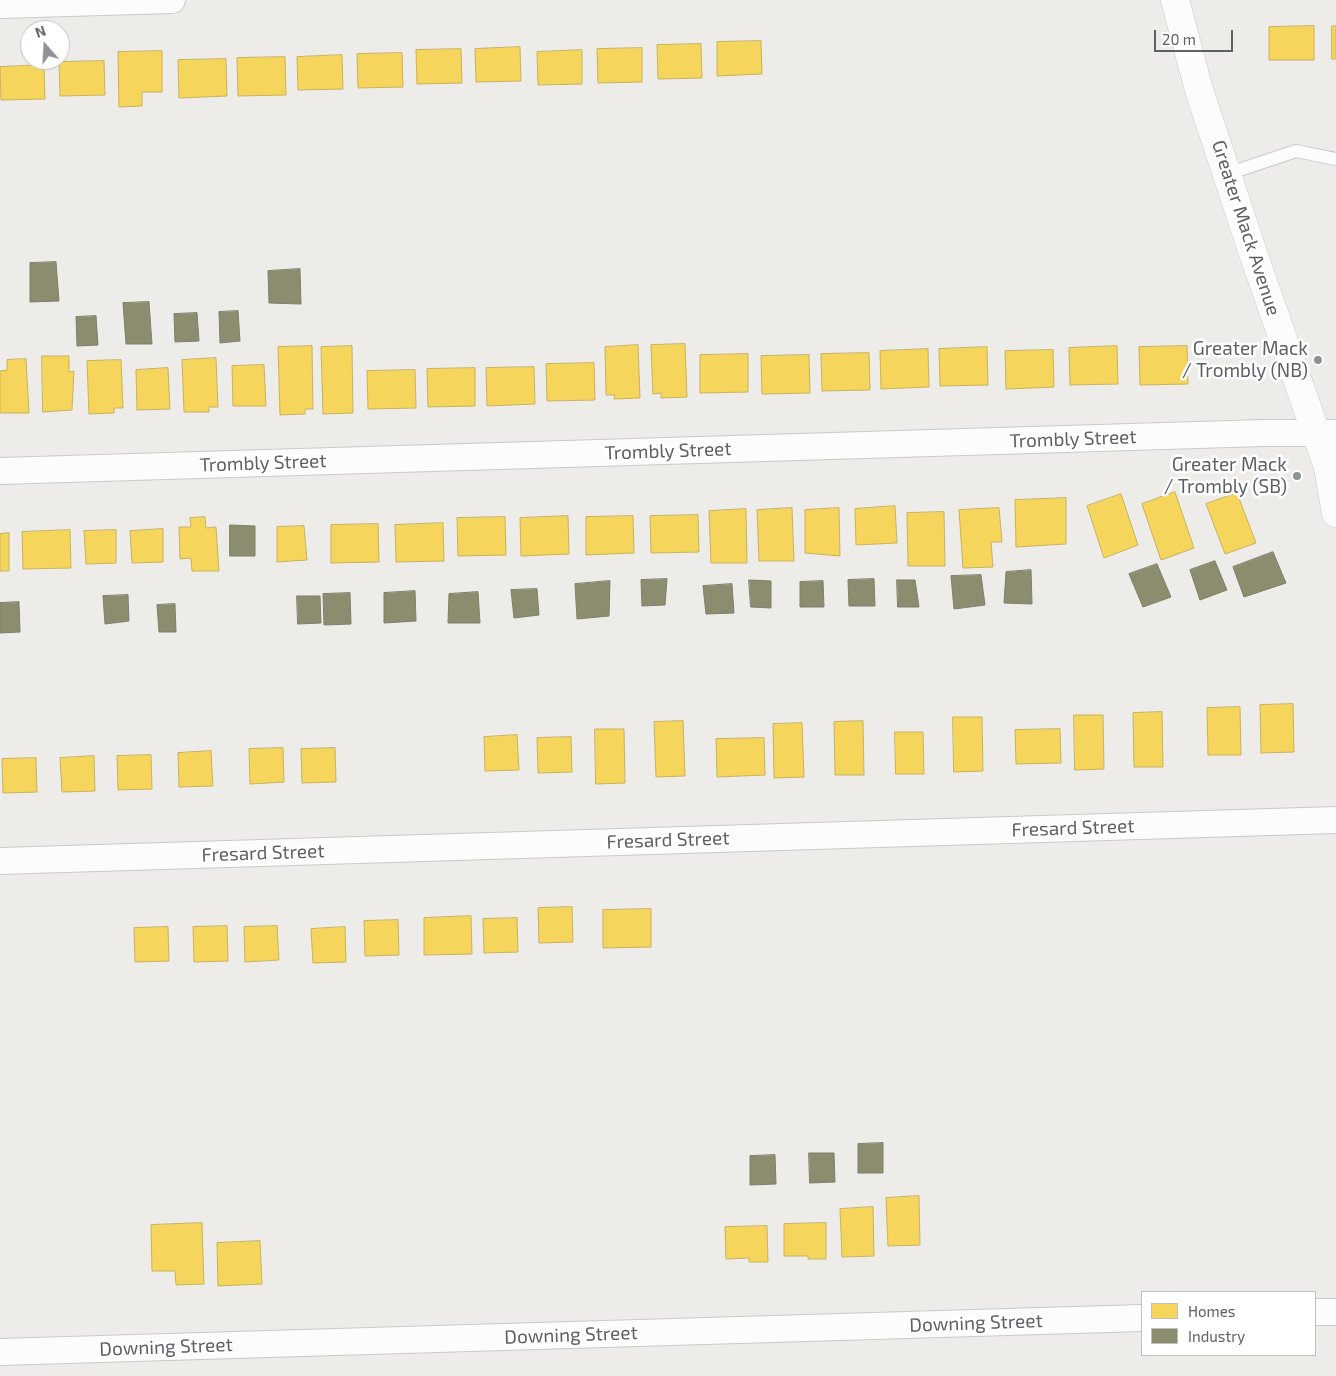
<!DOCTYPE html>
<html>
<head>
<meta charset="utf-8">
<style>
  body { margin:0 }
  #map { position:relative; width:1336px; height:1376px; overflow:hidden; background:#edece8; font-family:"Exo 2",sans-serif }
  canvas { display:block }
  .legend { position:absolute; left:1141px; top:1291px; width:175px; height:65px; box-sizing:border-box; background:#fff; border:1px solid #bec0c2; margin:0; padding:6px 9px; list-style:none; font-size:15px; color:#5d6166 }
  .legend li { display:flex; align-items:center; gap:10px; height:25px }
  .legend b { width:25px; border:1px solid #bec0c2 }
  .north { position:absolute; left:20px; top:20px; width:50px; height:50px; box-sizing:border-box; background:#fff; border:1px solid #bec0c2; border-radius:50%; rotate:341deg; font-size:14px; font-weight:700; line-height:20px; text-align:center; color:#5d6166 }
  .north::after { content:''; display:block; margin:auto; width:18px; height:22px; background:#8f9294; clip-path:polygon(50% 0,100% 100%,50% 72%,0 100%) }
  .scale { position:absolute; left:1154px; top:30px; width:79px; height:22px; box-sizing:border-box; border:2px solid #5d6166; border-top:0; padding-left:6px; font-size:15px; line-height:18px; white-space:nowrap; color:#5d6166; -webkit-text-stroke:4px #fff; paint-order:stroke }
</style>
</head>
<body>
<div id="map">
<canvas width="1336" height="1376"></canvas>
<ul class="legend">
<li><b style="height:14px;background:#f6d55c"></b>Homes</li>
<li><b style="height:14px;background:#8c8c6e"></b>Industry</li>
</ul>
<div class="north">N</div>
<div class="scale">20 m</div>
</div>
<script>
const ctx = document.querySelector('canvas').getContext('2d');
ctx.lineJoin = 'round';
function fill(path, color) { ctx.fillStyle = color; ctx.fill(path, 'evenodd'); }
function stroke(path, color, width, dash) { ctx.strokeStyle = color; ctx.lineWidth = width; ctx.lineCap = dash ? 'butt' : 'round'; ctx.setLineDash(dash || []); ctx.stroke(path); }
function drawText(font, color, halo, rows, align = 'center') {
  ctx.font = font + ' "Exo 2",sans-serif'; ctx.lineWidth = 5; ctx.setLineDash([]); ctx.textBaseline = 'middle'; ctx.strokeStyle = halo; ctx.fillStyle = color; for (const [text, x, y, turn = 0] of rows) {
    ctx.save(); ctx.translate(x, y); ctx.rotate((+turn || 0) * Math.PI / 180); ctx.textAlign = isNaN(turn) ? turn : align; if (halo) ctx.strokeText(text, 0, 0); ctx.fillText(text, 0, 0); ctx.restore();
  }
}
const homes = new Path2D(`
  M1314,26V60H1269V27Z
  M1332,26H1336V59H1332Z
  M761,41L762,74L717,76V42Z
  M701,44L702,78L658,79L657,45Z
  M520,47L521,81L476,82L475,49Z
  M642,48V82L598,83L597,49Z
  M461,49L462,83L417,84L416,50Z
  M582,50V84L538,85L537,52Z
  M162,51V92H142V106L119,107L118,52Z
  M402,53L403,87L358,88L357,54Z
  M342,55L343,89L298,90L297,57Z
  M285,57L286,95L238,96L237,58Z
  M226,59L227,96L179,98L178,60Z
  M104,61L105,95L60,96L59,62Z
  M44,65L45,99L1,100L0,67Z
  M685,344L687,397L661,398V393L653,394L651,345Z
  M638,345L640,398L614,399L615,395H606L605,347Z
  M312,346L313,409H305V414L280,415L278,347Z
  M352,346L353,413L323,414L321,347Z
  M1117,346L1118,384L1070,385L1069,348Z
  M1187,346L1188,384L1140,385L1139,347Z
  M987,347L988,385L940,386L939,349Z
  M928,349L929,387L881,389L880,351Z
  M1053,350L1054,387L1006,389L1005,351Z
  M869,353L870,390L822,391L821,354Z
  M748,354V392L700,393V355Z
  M809,355L810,393L762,394L761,356Z
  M42,356H69V372L74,371L72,410L43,412Z
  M216,358L218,407H209V412H184L182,360Z
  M26,359L29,413H0V371L7,370V360Z
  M121,360L123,408H114V413L89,414L87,361Z
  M594,363L595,400L547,401L546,364Z
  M264,365L266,406H233L232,366Z
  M534,367L535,404L487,406L486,368Z
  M168,368L170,409L137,410L136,370Z
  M475,368V406L428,407L427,369Z
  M415,370L416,408L368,409L367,371Z
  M1175,492L1194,548L1161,560L1142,504Z
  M1237,493L1256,543L1225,554L1206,504Z
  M1121,494L1138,545L1104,558L1087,506Z
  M1066,498V544L1016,547L1015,500Z
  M895,506L897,543L856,545L855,509Z
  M792,508L794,561H759L757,510Z
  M839,508L840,556L805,553V510Z
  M999,508L1002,542H991L993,567L963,568L959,510Z
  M746,509L747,563H711L709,511Z
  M944,512L945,566H908L907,513Z
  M698,515L699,552L651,553L650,516Z
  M568,516L569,554L521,556L520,518Z
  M633,516L634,553L586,555V517Z
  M205,517L206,528L216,527L219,571H192L191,558L180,559L179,527H191L190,518Z
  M505,517L506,555L458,556L457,518Z
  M443,523L444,561L396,562L395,525Z
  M378,524L379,562L331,563V525Z
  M304,526L307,560L277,562V527Z
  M163,529V562L132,563L130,531Z
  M70,530L71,568L23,569L22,532Z
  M116,530V563L86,564L84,531Z
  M9,533V571H0V534Z
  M1293,704L1294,752L1261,753L1260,705Z
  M1240,707L1241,755H1208L1207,708Z
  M1162,712L1163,767H1134L1133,713Z
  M1074,715H1103L1104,769L1075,770Z
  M953,717H982L983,771L954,772Z
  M683,721L685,776L656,777L654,722Z
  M863,721L864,775H835L834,722Z
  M802,723L804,777L774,778L773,724Z
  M595,729H624L625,783L596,784Z
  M1060,729L1061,763L1016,764L1015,730Z
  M895,732H923L924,774H896Z
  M517,735L519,770L485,771L484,737Z
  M571,737L572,772L538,773L537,738Z
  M764,738L765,775L717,777L716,739Z
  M283,748L284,782L250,784L249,749Z
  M335,748L336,782L302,783L301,749Z
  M211,751L213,786L179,787L178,753Z
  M151,755L152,789L118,790L117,756Z
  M94,756L95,791L62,792L60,758Z
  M36,758L37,792L3,793L2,759Z
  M572,907L573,942L539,943L538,908Z
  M651,909V947L603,948V910Z
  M471,916L472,954L424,955V918Z
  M517,918L518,952L484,953L483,919Z
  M398,920L399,955L365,956L364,921Z
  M227,926L228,961L194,962L193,927Z
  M277,926L279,960L245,962L244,927Z
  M168,927L169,961L135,962L134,928Z
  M345,927L346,962L313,963L311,929Z
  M919,1196L920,1245L888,1246L886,1198Z
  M873,1207L874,1256L842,1257L840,1209Z
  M202,1223L204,1284L176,1285L175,1271H152L151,1225Z
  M826,1223V1259H808V1256H784V1224Z
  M767,1226L768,1262H749V1258L726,1259L725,1227Z
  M260,1241L262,1284L218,1286L217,1243Z`);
fill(homes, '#f6d55c');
stroke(homes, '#c8b25f', 1);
const industry = new Path2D(`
  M56,262L59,301L30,302V263Z
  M300,269L301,304L269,303L268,271Z
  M149,302L152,344H126L123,303Z
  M238,311L240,341L220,343L219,312Z
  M197,313L199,341L175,342L174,314Z
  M96,316L98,345L77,346L76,317Z
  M230,525L255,526V556H230Z
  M1273,552L1286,583L1244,597L1233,567Z
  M1215,561L1227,590L1200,600L1190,570Z
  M1157,564L1171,597L1143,607L1129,574Z
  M1031,570L1032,604L1004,603L1006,572Z
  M981,575L985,605L954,609L951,576Z
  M667,579L665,605L642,606L641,580Z
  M874,579L875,606H849L848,580Z
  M749,580L771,581V608L751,607Z
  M897,580H915L919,607H898Z
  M610,581L609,616L577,619L575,584Z
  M823,581L824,607H800V582Z
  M732,584L734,613L706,614L703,586Z
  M537,589L539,615L514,618L511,590Z
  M415,591L416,621L384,623V593Z
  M478,592L480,623H448L449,594Z
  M350,593L351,624L324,625L323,594Z
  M128,595L129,621L105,624L103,596Z
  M297,596H320L321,623L298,624Z
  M19,602L20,632L0,633V603Z
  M175,604L176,632H159L157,605Z
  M883,1143V1173H858V1144Z
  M809,1153H834L835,1182L810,1183Z
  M775,1155L776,1184L750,1185V1156Z`);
fill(industry, '#8c8c6e');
stroke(industry, '#7e7f6c', 1);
const service = new Path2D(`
  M1227,174L1296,151L1336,159`);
const minor = new Path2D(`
  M0,5L172,0
  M0,471L1264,433H1336
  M0,861L1336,820
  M1315,1312H1336
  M0,1352L1142,1318`);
const tertiary = new Path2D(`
  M1175,0L1199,90L1254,256L1328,467L1336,513`);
stroke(service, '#c9caca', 14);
stroke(minor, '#c9caca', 28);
stroke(tertiary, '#c9caca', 29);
stroke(service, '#fcfcfc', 12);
stroke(minor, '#fcfcfc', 26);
stroke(tertiary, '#fcfcfc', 28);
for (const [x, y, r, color] of [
  [1318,360,5,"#8f9294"],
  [1297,476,5,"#8f9294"]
]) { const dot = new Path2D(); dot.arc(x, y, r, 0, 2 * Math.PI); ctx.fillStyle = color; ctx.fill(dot); stroke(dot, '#fff', 2); }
drawText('19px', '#5d6166', '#fff', [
  ["Greater Mack Avenue",1246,228,72],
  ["Trombly Street",1073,439,-2],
  ["Trombly Street",668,451,-2],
  ["Trombly Street",263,463,-2],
  ["Fresard Street",1073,828,-2],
  ["Fresard Street",668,840,-2],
  ["Fresard Street",263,853,-2],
  ["Downing Street",976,1323,-2],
  ["Downing Street",571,1335,-2],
  ["Downing Street",166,1347,-2]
]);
drawText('19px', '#5d6166', '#fff', [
  ["Greater Mack",1308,349],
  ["/ Trombly (NB)",1308,371],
  ["Greater Mack",1287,465],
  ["/ Trombly (SB)",1287,487]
], 'right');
</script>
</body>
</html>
